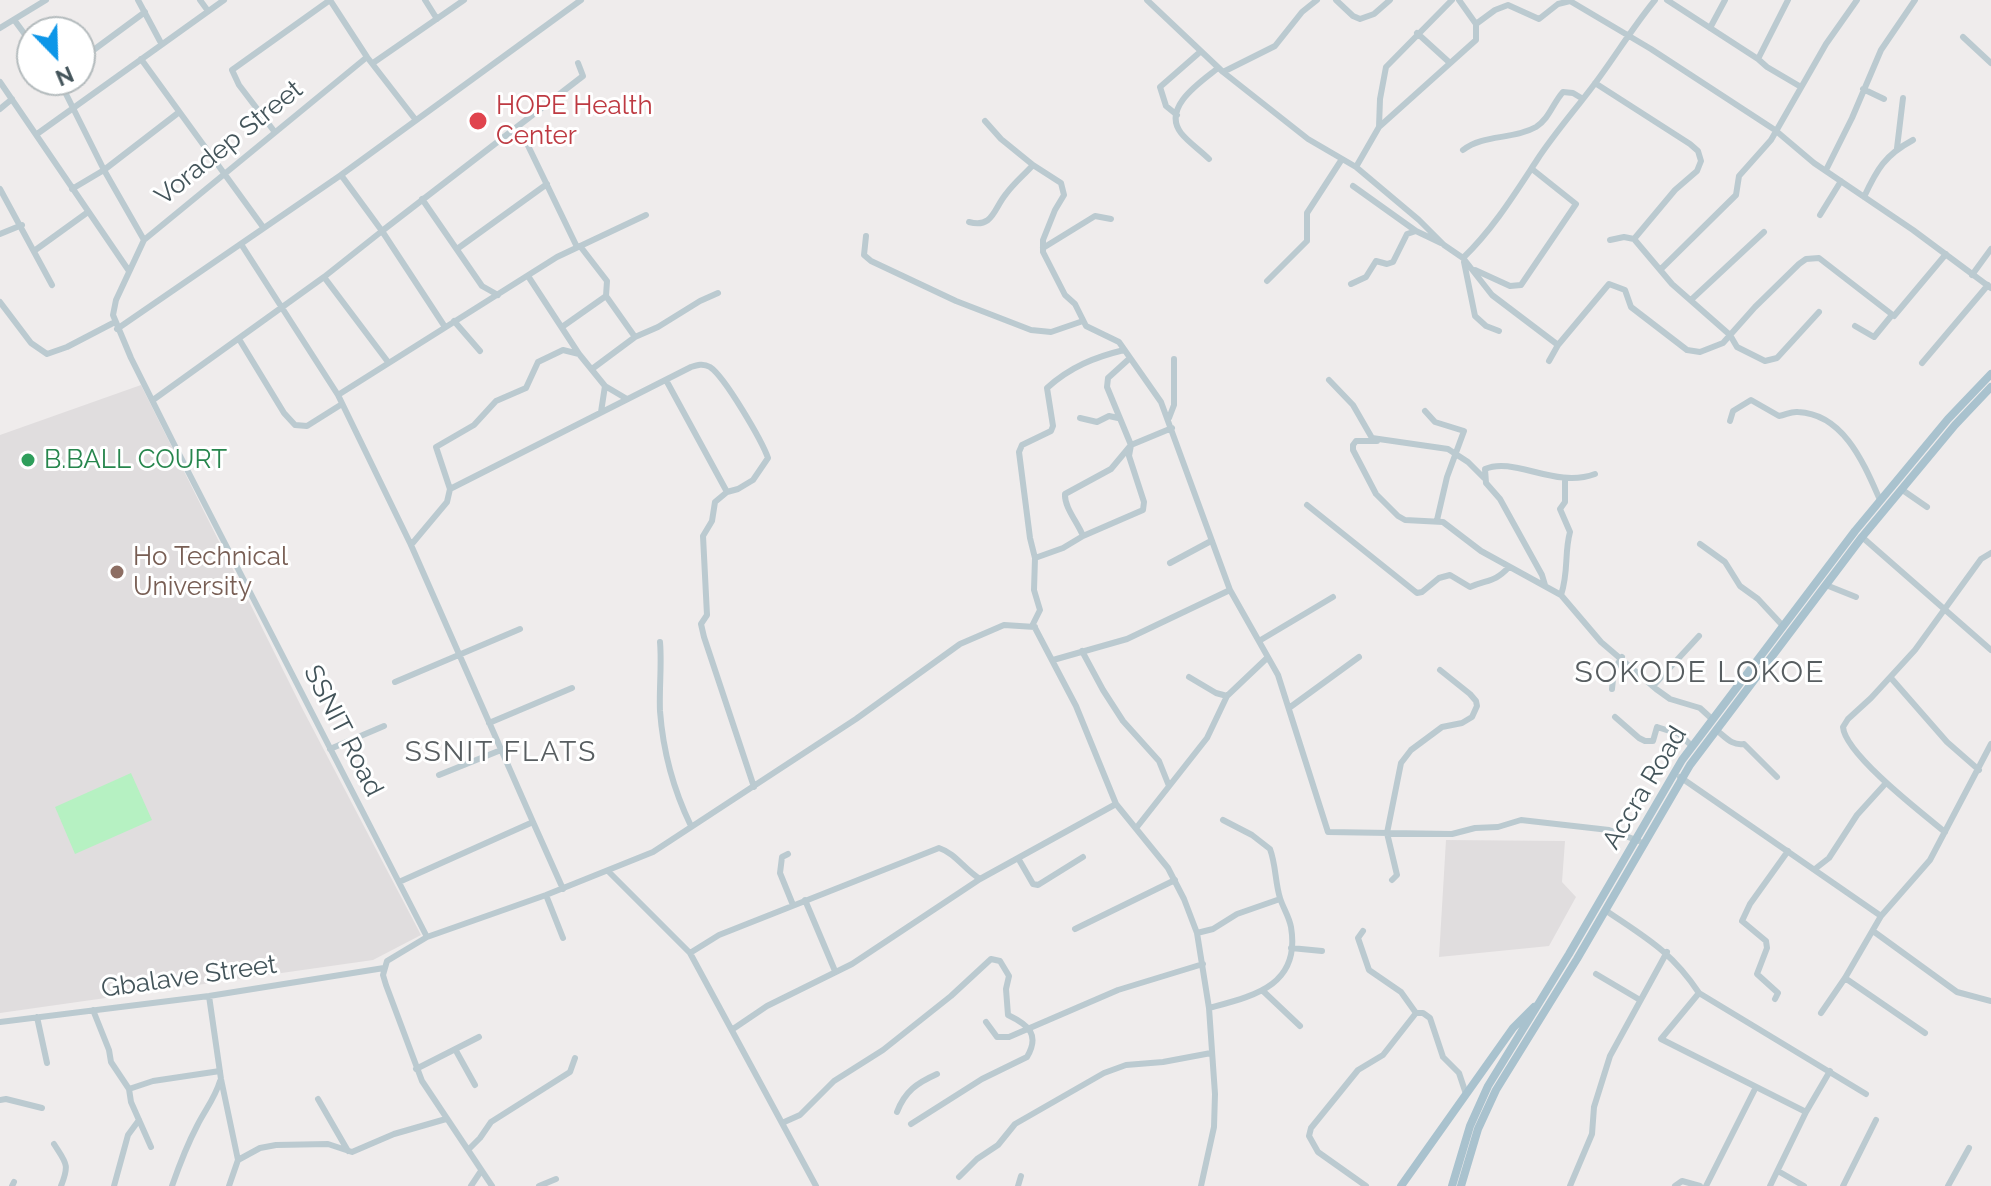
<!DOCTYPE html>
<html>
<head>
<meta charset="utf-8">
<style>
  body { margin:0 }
  #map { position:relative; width:1991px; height:1186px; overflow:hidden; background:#efecec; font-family:Raleway,sans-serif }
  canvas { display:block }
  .north { position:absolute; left:16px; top:16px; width:80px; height:80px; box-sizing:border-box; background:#fff; border:2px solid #b4bbbd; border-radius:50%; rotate:157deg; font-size:22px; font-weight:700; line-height:32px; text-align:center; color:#43545a }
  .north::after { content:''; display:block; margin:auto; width:28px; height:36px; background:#0d96e8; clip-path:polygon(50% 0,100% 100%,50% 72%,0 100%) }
</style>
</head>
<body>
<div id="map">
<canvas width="1991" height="1186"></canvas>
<div class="north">N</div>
</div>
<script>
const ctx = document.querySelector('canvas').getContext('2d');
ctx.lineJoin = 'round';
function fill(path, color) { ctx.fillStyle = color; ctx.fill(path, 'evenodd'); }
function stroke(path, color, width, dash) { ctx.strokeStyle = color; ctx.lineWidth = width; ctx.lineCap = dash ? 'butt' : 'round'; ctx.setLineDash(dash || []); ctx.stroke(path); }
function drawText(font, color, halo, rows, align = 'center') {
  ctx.font = font + ' Raleway,sans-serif'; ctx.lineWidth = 6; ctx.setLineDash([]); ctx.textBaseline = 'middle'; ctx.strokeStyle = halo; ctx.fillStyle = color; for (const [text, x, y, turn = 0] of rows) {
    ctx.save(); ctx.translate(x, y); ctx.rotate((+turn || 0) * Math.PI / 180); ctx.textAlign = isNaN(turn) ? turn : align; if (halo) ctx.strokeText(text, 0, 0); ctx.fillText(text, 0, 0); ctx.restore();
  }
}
fill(new Path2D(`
  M141,385L302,708L421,935L373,960L0,1013V435Z
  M1446,840L1565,841L1562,882L1576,897L1549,946L1439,957Z`), '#e0ddde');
fill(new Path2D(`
  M131,773L152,820L75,854L55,807Z`), '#b6f1c2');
stroke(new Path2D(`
  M138,0L161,43
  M200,0L208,11
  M330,0L367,57L415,119
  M425,0L437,19
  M1147,0L1223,72L1308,139L1356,167L1419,220L1444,245L1463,258L1492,295L1558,345
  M1336,0L1353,16L1360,19L1374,14L1390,0
  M1667,0L1758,59
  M1788,0L1758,59L1767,67L1801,87
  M15,21L32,44
  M1476,24L1495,10L1508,5L1539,19L1558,4L1570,1L1651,49L1775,130L1814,163L1913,230L1991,288
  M0,28L46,0
  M1710,28L1725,0
  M1417,33L1450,63
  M1963,37L1991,63
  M367,57L144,240L116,300L113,315L131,358L176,448L427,937L387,961L383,975L386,985L422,1081L492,1186
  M141,59L263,227
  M80,60L145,12
  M373,63L464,0
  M1223,72L1275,46L1302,12L1317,0
  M59,80L104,170L144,240
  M0,82L129,271
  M1595,83L1690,144L1698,151L1701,161L1697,171L1675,190L1634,239
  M1863,89L1884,99
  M0,109L12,99
  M1177,115L1166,106L1160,87L1200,52
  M985,121L1001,139L1033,165L1061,183L1064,195L1055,210L1043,240V252L1065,295L1075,304L1086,326L1119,342L1161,402L1230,590L1278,675L1328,832L1452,834L1475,828L1498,827L1521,820L1609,830L1639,841
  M519,127L577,247
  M1379,127L1380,99L1386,67L1452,0
  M274,131L239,85L232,70L330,0
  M37,134L224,0
  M1897,148L1903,98
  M1463,150C1483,134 1513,140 1536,127C1549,119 1553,103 1563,92L1573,93L1583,99
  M1209,159C1200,150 1188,142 1181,133C1161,107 1202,81 1218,68
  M1356,167L1379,127L1476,40V24L1459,0
  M1826,170L1852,118L1881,50L1915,0
  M1353,186L1416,231L1441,243
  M0,189L52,285
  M72,189L104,170L178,113
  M1864,197C1877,169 1885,155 1913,140
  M422,199L482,286L498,295
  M1820,215L1841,181
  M969,222C993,229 994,208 1006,194C1014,183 1024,175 1033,165
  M0,234L22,225
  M866,236L864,255L871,261L956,301L1031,330L1051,332L1083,321
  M1610,240L1624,237L1634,239L1672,284L1730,335L1737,347L1765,361L1777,358L1819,312
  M241,244L338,395L411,545L533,822L399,882
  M1043,248L1095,216L1111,219
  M457,249L547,184
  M34,251L88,212
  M1463,258C1493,229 1514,195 1537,160C1554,134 1575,110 1593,86C1615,57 1632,28 1655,0
  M1464,262L1475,316L1486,326L1499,331
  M1661,269L1736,195L1739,176L1771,140L1826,44L1857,0
  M1475,270L1510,286L1521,285L1576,204L1532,169
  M1972,275L1991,249
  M528,276L579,354L605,386L601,412
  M324,277L388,362
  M1267,281L1307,241V213L1342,159
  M1351,284L1366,277L1376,261L1387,264L1393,262L1407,234L1416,231
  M606,296L635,337
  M1692,299L1764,232
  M0,302L31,343L47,354L67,347L115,322
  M454,321L480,351
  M1855,326L1874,337L1892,315
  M445,327L382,231L583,76L578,63
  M562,327L606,296L607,281L580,246
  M117,329L341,175L581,0
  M239,339L284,413L295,425L307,426L342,404
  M1549,361L1558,345L1609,284L1625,290L1631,307L1687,350L1700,352L1723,343L1755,307L1799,264L1806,259L1819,258L1894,316L1946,254
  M1922,363L1988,285
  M592,369L635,337L658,327L700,301L718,293
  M666,380L727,492
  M1329,380L1353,405L1372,438L1448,449L1468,462L1484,478
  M605,386L627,399
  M338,395L557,257L646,215
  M153,400L324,277L382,231L341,175
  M1425,411L1435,422L1464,431L1447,477L1437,520
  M1080,418L1097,422L1109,416L1118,418
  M1169,418L1174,405V359
  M1730,421L1733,411L1751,400L1779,416C1786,415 1791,411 1798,412C1844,414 1864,464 1880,500
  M1172,428L1131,445L1111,469L1065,494C1064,507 1078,523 1083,536L1063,548L1035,558L1034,590L1040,610L1033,624L1076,706L1116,804L1168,868L1184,899L1197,933L1209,1008L1215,1094L1214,1127L1201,1186
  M1377,441H1356L1353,445V450L1376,494L1398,516L1405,520L1443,522L1481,551L1561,595L1601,642L1656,689L1670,699L1700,708L1712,719
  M450,489L691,367C697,365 703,363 710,367C725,377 762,441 768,458L753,480L738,489L727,492L715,502L712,521L703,536L707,615L701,624L704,637L754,787
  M1901,489L1927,507
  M1307,505L1417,593L1422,592L1439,578L1450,575L1470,587C1488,579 1494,583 1509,567
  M1083,536L1143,510L1144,502L1129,456L1131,445L1107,387L1108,378L1130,358
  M1862,537L1991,650
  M1700,544L1725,562L1740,586L1758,599L1783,626
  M411,545L447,502L450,489L436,447L474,425L496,401L526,388L538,362L563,350L579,354
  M1035,558L1030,538L1019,452L1022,445L1051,431L1053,426L1047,388C1070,367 1095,357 1124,350
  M1170,563L1211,541
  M1545,585L1542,575L1500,499L1486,483L1485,469C1514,456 1555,489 1595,474
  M1826,585L1856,597
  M1561,595C1569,571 1564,554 1570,532L1560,509L1565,502V479
  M1259,641L1333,597
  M660,642C662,665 659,688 660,711C663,751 674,791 691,826
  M1082,651L1103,690L1123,721L1159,761L1169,786
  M1053,660L1127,639L1230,590
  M1189,677L1216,693L1227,696
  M1891,678L1947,742L1979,770
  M395,682L520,629
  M1654,685L1699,636
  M1612,689L1614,670L1622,657
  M1289,708L1359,657
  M1615,717L1639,738L1645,741H1653L1657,727L1679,734L1692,746
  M489,723L572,688
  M1716,730C1725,736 1731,746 1744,744L1777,777
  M330,749L384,726
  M439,775L501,750
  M1680,777L1881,916
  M533,822L563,889
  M1137,827L1207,738L1227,696L1267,658
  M1945,832C1923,814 1845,754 1843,727L1848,719L1871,698L1915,650L1981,559L1991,553
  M788,854L782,857L780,873L793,905
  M1018,858L1033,884L1038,885L1083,857
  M1815,869L1829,858L1857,815L1886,783
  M608,871L690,953L816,1186
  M1392,880L1397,875L1387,833L1401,763L1411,750L1442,727L1462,723L1472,717L1477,706L1476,701L1470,694L1440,670
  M546,895L563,938
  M805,900L835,971
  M1605,910C1646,938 1671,951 1699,993L1866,1094
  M1075,929L1175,880
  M1363,931L1358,938L1369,970L1401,992L1416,1013H1423L1430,1018L1443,1057L1459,1073L1466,1094
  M1873,931L1957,992L1991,1001
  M1197,933L1213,929L1237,914L1280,899
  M427,937L546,895L653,852L856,719L960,644L1004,625L1035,627
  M1291,948L1322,951
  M690,953L719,935L939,848C955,853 965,870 980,879
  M1596,974L1640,1000
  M1845,978L1925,1033
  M1263,991L1300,1026
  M1699,993L1661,1039L1806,1112
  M209,996L221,1079L238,1160L229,1186
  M1775,999L1778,993L1757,974L1767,948L1766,941L1742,921L1750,904L1788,851
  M1209,1008C1253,996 1301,986 1291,927C1289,916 1283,908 1280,898C1275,882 1276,865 1270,849L1252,835L1223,820
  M93,1010L109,1050L111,1062L129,1089L131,1102L151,1147
  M1821,1013L1845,978L1881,916L1930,860L1991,744
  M37,1017L47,1063
  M0,1022L209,996L384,968
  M986,1022L997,1037H1009L1118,990L1203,964
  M733,1029L767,1006L852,964L980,879L1116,804
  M455,1049L475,1085
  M416,1069L479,1037
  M129,1089L153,1081L220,1071
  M318,1099L348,1151
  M0,1100L6,1099L42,1108
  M897,1112C905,1091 917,1083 937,1074
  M782,1123L800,1115L834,1081L883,1050L951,996L991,959L1000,961L1009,976L1006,989L1008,1015C1029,1025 1040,1035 1027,1057L982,1079L911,1124
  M54,1144C66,1163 70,1164 61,1186
  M469,1149L480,1138L491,1122L570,1072L575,1058
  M238,1160L260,1148L276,1145L328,1144L352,1152L394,1134L446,1119
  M1778,1171L1804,1186
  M959,1177L977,1159L998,1145L1015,1124L1104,1073L1126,1065L1163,1062L1211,1053
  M12,1186L14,1182
  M114,1186L128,1135L139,1120
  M172,1186C179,1166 187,1145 197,1126C205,1110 215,1098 220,1081
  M471,1186L481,1171
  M539,1186L556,1179
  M1018,1186L1021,1176
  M1366,1186L1318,1152L1309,1136L1311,1128L1358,1070L1383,1055L1416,1013
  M1570,1186L1592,1134L1594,1107L1610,1056L1667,952
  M1675,1186L1682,1181L1700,1186
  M1706,1186L1756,1087
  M1770,1186L1806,1112L1830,1071
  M1843,1186L1876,1120
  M1948,1186L1969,1148`), '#bbcad0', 6);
stroke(new Path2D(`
  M1401,1186L1513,1028L1534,1007
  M1452,1186L1470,1126L1488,1086L1569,954L1682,760L1855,531L1948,419L1991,374
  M1461,1186L1478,1129L1496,1090L1577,959L1690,765L1862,537L1955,425L1991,387`), '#a9c2ce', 8);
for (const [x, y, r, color] of [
  [478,121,10,"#e0444e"],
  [28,460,8,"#2e9e5b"],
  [117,572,8,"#8d6e63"]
]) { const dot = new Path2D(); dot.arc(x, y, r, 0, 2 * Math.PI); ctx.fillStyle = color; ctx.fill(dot); stroke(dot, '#fff', 3); }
drawText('26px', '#be3a42', '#fff', [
  ["HOPE Health",496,106],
  ["Center",496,136]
], 'left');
drawText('26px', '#43545a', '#fff', [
  ["Voradep Street",229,143,-39],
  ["SSNIT Road",343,731,63],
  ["Accra Road",1645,788,-59],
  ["Gbalave Street",189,977,-8]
]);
drawText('26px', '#27864d', '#fff', [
  ["B.BALL COURT",44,460]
], 'left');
drawText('26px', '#785e54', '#fff', [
  ["Ho Technical",133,557],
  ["University",133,587]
], 'left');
ctx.letterSpacing = '2px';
drawText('28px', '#585e61', '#fff', [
  ["SSNIT FLATS",501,753]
]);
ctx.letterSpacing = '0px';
ctx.letterSpacing = '2px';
drawText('30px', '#585e61', '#fff', [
  ["SOKODE LOKOE",1700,673]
]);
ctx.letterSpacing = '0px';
</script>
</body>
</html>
